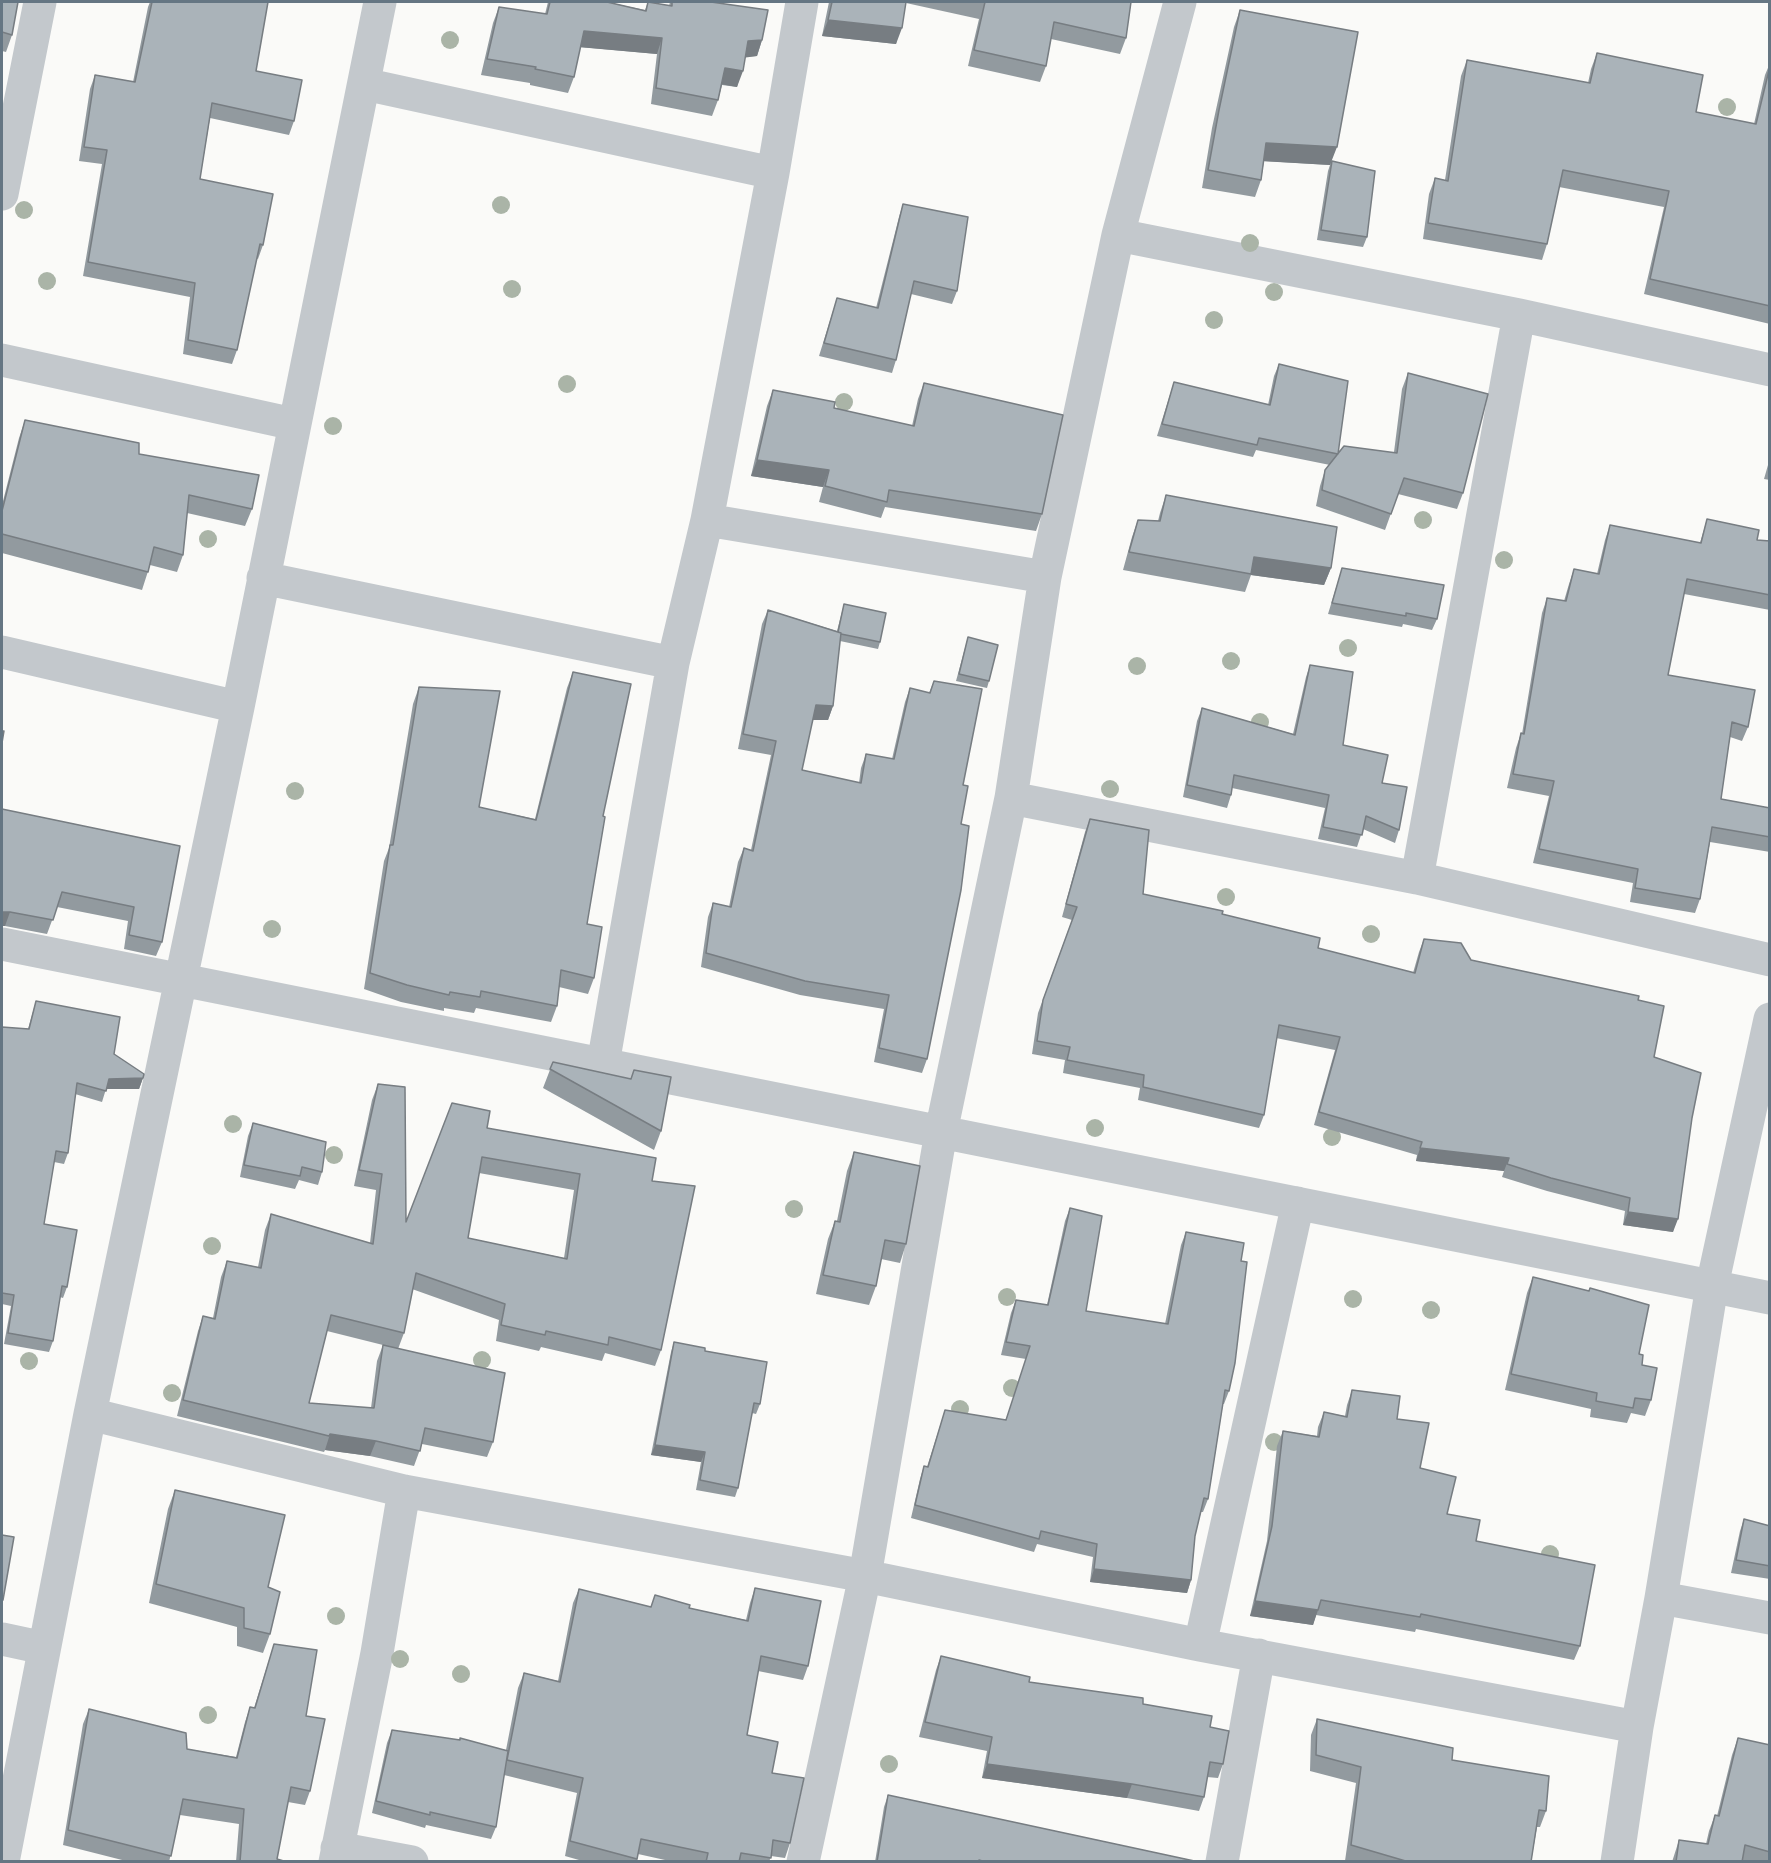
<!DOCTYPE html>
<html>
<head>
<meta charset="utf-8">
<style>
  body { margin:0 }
  #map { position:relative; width:1771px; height:1863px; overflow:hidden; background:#fafaf8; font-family:Montserrat,sans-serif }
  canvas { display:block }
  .frame { position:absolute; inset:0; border:3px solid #657683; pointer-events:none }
</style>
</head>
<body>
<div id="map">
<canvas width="1771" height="1863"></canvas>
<div class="frame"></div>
</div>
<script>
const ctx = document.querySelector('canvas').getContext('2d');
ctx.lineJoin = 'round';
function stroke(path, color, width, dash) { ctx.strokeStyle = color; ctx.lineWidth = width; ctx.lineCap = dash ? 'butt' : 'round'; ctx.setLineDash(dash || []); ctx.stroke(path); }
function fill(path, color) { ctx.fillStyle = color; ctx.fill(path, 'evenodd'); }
stroke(new Path2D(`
  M364,84L773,173
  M2,194L40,2
  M1118,235L1519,315L1770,370
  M2,360L294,424
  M707,520L1045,577
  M263,578L673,663
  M2,652L238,707
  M1011,798L1417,878L1770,960
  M1417,878L1519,315
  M2,944L1770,1298
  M603,1064L673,663L707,520L773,173L802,2
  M90,1414L404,1491L865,1576L1200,1645L1637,1727
  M1661,1598L1770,1618
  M2,1639L44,1648
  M1200,1645L1298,1203
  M337,1848L412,1862
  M3,1862L90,1414L238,707L380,2
  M335,1862L377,1653L404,1491
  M803,1862L865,1576L941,1132L1011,798L1045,577L1118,235L1180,2
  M1222,1862L1259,1655
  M1617,1862L1637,1727L1661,1598L1712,1286L1770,1019`), '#c3c8cc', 33);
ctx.fillStyle = '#aab4a7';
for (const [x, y] of [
  [450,40],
  [1727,107],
  [501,205],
  [24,210],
  [1250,243],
  [47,281],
  [512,289],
  [1274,292],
  [1214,320],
  [567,384],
  [844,402],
  [333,426],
  [1423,520],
  [208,539],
  [1504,560],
  [1348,648],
  [1231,661],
  [1137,666],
  [1260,722],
  [1110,789],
  [295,791],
  [1226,897],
  [272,929],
  [1371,934],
  [233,1124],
  [1095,1128],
  [1332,1137],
  [334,1155],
  [794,1209],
  [212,1246],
  [1007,1297],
  [1353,1299],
  [1431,1310],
  [482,1360],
  [29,1361],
  [1012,1388],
  [172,1393],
  [960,1409],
  [1274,1442],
  [1550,1554],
  [336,1616],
  [400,1659],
  [461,1674],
  [208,1715],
  [889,1764]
]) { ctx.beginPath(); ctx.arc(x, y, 9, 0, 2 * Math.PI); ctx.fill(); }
fill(new Path2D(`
  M2,2L12,35L6,52L2,51Z
  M150,2H268L256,71L294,121L289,135L210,118L200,179L263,245L258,259L256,258L237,350L232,364L183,354L190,297L83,276L102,164L79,161L90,89L95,75L133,82L148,7Z
  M548,2H607L645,10L648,2L669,6L670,2H711L762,40L757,56L745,57L737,87L722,85L718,100L712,116L651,104L657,54L580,47L574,77L568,93L530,85V83L481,75L493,23L499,7L545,14Z
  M829,2H1131L1126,38L1120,54L1051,39L1046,66L1040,82L968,66L979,19L906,3L896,44L822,36Z
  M1240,10L1332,161L1367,237L1363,247L1317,240L1328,171L1330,165L1264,161L1261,180L1255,197L1202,188L1212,128L1234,27Z
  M1597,53L1696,112L1754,124L1765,75L1770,63V324L1644,294L1664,207L1559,187L1547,244L1542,260L1423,239L1429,194L1435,178L1445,180L1461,76L1467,60L1588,83L1591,69Z
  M903,204L957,291L952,304L911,294L896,360L892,373L819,356L837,298L876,308L899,217Z
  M1279,364L1339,453L1394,452L1402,389L1408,373L1463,493L1457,509L1398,494L1385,530L1316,506L1320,486L1325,470L1330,465L1256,450L1253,457L1157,436L1174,382L1268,405L1274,376Z
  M924,383L1042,514L1036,531L885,507L881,518L819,502L823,487L751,476L767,406L773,390L834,408L912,426L918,399Z
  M25,420L139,454L252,509L245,526L187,513L183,555L177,572L150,565L142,590L2,553V505L19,438Z
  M1770,458V480L1764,479Z
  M1166,495L1331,568L1324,585L1251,575L1245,592L1123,570L1132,537L1138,520L1158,521L1160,513Z
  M1707,519L1757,540L1770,541V610L1684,594L1668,675L1748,727L1742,741L1730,737L1721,799L1770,808V852L1710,842L1700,899L1695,913L1630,902L1633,883L1533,863L1549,796L1507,788L1516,748L1521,733L1522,734L1542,613L1547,598L1564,601L1569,584L1574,569L1597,574L1605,540L1610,525L1700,543Z
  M1342,568L1437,619L1432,630L1403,624L1402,627L1328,614Z
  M844,604L880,642L878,649L840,641L833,706L828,720H812L802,770L859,783L861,768L866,754L892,759L905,702L910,688L929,693L934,681L963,785L961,824L927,1059L922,1073L874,1062L884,1009L800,995L701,967L708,917L713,903L729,907L738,862L744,848L751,850L771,755L738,749L762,624L768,610L837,631Z
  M968,637L989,681L987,688L956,681Z
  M1310,665L1343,745L1382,783L1399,830L1395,843L1363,829L1357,847L1318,839L1325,808L1232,788L1231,795L1227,808L1183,797L1197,721L1202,708L1293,734L1306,677Z
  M573,672L603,816L587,924L594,978L588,994L559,987L557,1006L551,1022L476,1008L474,1013L444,1008V1011L401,1002L364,989L384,861L389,848L413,704L419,687L479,807L535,819L567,688Z
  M2,809L180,846L162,942L156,956L124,949L128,921L57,907L47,934L5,926H2Z
  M1090,819L1143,894L1222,914L1318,948L1413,973L1419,952L1424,939L1471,960L1638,1000L1654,1057L1692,1118L1673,1232L1623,1225L1625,1211L1547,1191L1502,1177L1504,1171L1416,1161L1417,1155L1314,1125L1335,1050L1276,1038L1264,1115L1259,1128L1138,1100L1140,1088L1063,1073L1065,1060L1032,1054L1038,1013L1072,920L1062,917L1085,832Z
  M36,1001L114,1054L143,1078L139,1089H106L102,1102L75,1094L68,1153L64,1164L54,1162L44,1224L67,1287L63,1298L60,1297L53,1341L49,1352L4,1344L11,1306L2,1304V1027L28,1029Z
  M553,1062L661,1131L654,1150L543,1088Z
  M378,1084L406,1222L487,1128L652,1181L661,1350L655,1366L605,1353L602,1361L541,1347L539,1351L496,1341L499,1320L412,1289L404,1333L398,1349L493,1442L487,1457L422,1444L414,1466L370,1456L325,1450L324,1452L177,1416L198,1331L203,1316L213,1318L221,1277L227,1261L258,1267L265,1230L271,1214L370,1243L376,1190L354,1186L372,1100ZM479,1173L574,1190L564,1258L468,1238ZM327,1331L383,1345L377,1361L371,1408L309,1403Z
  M253,1123L322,1172L318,1185L299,1180L295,1189L240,1177L248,1136Z
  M854,1152L906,1244L900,1263L881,1259L876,1286L869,1305L816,1294L828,1239L835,1221H837L847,1171Z
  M1070,1208L1086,1311L1165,1324L1181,1245L1186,1232L1241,1261L1229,1391L1224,1404H1223L1208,1499L1203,1512H1201L1195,1536L1191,1580L1187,1593L1090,1582L1093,1557L1037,1544L1034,1552L911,1518L920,1479L924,1466L927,1467L945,1410L1006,1420L1026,1359L1001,1355L1011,1313L1016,1300L1047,1305L1065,1221Z
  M1533,1277L1639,1354L1651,1400L1645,1416L1631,1413L1627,1423L1590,1417L1591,1409L1505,1390L1527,1293Z
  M674,1342L705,1351L760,1404L756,1414L752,1413L738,1488L735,1497L696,1490L701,1462L651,1455L671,1352Z
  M1352,1390L1397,1419L1420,1468L1447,1514L1476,1541L1580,1646L1574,1660L1416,1629L1415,1632L1316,1615L1313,1625L1250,1616L1267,1541L1277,1446L1283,1431L1317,1436L1318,1427L1324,1412L1345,1416L1347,1405Z
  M175,1490L270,1634L263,1653L237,1646V1627L149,1603L168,1509Z
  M1744,1519L1770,1526V1579L1731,1573L1740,1531Z
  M755,1588L808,1666L803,1680L758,1671L747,1735L772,1773L790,1843L785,1858L771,1856L769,1862H674L638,1854L637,1862H586L565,1856L577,1793L504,1775L496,1827L491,1839L426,1825L425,1828L372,1813L387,1743L392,1730L506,1750L518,1688L524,1673L558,1681L573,1603L579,1589L651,1607L689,1608L746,1620L750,1603Z
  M274,1644L306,1716L310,1791L305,1805L288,1802L277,1859L287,1862H236L239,1824L180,1815L169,1862H130L63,1845L83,1724L89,1709L187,1749L236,1757L245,1722L250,1707L254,1708Z
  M941,1656L1029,1682L1143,1704L1210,1727L1223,1764L1218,1778L1207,1777L1204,1797L1199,1811L1127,1798L982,1778L987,1751L919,1737L936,1670Z
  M1317,1719L1452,1760L1546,1811L1540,1827H1537L1531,1862L1345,1861L1356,1783L1310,1771L1311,1735Z
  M1738,1738L1770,1745V1862H1672L1679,1840L1706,1844L1709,1831L1715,1815L1717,1816L1732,1755Z
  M888,1795L1199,1862H875L884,1807Z`), '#929a9f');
fill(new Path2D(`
  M828,20L902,28L896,44L822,36Z
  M584,31L662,38L657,54L578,47Z
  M762,40L757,56L742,58L748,41Z
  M725,68L743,71L737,87L720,84Z
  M1266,143L1337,147L1330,165L1260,161Z
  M757,460L829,470L823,487L751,476Z
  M1254,557L1331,568L1324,585L1251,575Z
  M816,705L833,706L828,720H810Z
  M2,912H10L5,926H2Z
  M143,1078L139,1089H105L109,1079Z
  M1420,1148L1509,1158L1504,1171L1416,1161Z
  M1628,1212L1678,1219L1673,1232L1623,1225Z
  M330,1434L376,1441L370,1456L325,1450Z
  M655,1445L705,1452L701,1462L651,1455Z
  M1094,1569L1191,1580L1187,1593L1090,1582Z
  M1255,1601L1318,1610L1313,1625L1250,1616Z
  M987,1764L1132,1784L1127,1798L982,1778Z`), '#777d82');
const building = new Path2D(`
  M2,2H18L12,35L2,32Z
  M152,2H268L256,71L302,80L294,121L212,103L200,179L273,194L263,245L260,244L237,350L188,340L195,283L88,262L107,150L84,147L95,75L135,82Z
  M550,2H607L646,11L648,2L672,6V2H711L768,10L762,40L748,41L743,71L725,68L718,100L656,88L662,38L584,31L574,77L535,69L536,67L487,59L499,7L547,14Z
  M832,2H906L902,28L828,20Z
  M983,2H1131L1126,38L1054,22L1046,66L974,50L985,2Z
  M1240,10L1358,32L1337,147L1266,143L1261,180L1208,170L1219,110Z
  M1597,53L1703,75L1696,112L1756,124L1770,66V306L1650,279L1669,191L1563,170L1547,244L1428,223L1435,178L1448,181L1467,60L1590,83Z
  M1332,161L1375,171L1367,237L1321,230Z
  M903,204L968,217L957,291L914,281L896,360L824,343L837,298L878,308Z
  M1279,364L1348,381L1338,454L1259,438L1257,445L1162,424L1174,382L1270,405Z
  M1408,373L1488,394L1463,493L1404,478L1391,514L1322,490L1325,470L1344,446L1397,453Z
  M924,383L1063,415L1042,514L889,490L887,502L825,486L829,470L757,460L773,390L835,402L834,408L914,426Z
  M25,420L139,443V454L259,475L252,509L189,495L183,555L154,547L148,572L2,534V511Z
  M1166,495L1337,527L1331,568L1254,557L1251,574L1129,552L1138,520L1160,521Z
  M1707,519L1759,530L1757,540L1770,541V595L1687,579L1668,675L1755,690L1748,727L1732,722L1721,799L1770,808V837L1712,827L1700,899L1635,888L1638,869L1539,849L1554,781L1513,774L1521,733L1524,734L1547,598L1566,601L1574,569L1599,574L1610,525L1701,543Z
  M1342,568L1444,585L1437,619L1406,613V616L1332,603Z
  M844,604L886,613L880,642L841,634V633L838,632Z
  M768,610L841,633L833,706L816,705L802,770L861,783L866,754L894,759L910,688L930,693L934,681L982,689L963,785L968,786L961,824L969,826L961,890L927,1059L879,1048L889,995L805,981L706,953L713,903L731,907L744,848L753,851L776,741L743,734Z
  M968,637L998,645L989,681L959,674Z
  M1310,665L1353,672L1343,745L1388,755L1382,783L1407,787L1399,830L1366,816L1362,835L1323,827L1329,795L1234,775L1231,795L1187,785L1202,708L1295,735Z
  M573,672L631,684L603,816L605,817L587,924L602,927L594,978L561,970L557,1006L481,991L480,997L450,992L449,995L407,985L370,973L390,845H393L419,687L500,691L479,807L536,820Z
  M2,731H4L2,743Z
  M2,809L180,846L162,942L129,935L134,907L62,892L53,920L10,912H2Z
  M1090,819L1149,830L1143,894L1223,911L1222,914L1320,938L1318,948L1415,973L1424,939L1461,943L1471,960L1639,996L1638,1000L1664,1006L1654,1057L1701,1073L1692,1118L1678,1219L1628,1212L1630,1198L1551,1178L1507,1164L1509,1158L1420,1148L1422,1142L1319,1112L1340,1037L1279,1025L1264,1115L1143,1087L1144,1075L1067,1060L1070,1047L1037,1041L1043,1000L1077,907L1066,904Z
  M36,1001L120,1017L114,1054L144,1074L143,1078L109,1079L106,1091L77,1083L68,1153L56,1151L44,1224L77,1230L67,1287L62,1286L53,1341L8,1333L14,1295L2,1293V1027L29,1029Z
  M553,1062L631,1079L634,1070L671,1077L661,1131L550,1069Z
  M378,1084L405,1087L406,1222L452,1103L490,1111L487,1128L656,1158L652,1181L695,1186L661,1350L609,1337L608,1345L546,1331L545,1335L501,1325L505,1304L416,1273L404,1333L331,1315L309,1403L374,1408L383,1345L505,1373L493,1442L425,1428L420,1451L376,1441L330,1434L329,1436L183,1400L203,1316L215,1319L227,1261L261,1268L271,1214L373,1244L382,1174L359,1170ZM482,1157L580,1174L567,1259L468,1238Z
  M253,1123L326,1142L322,1172L302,1167L300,1176L244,1165Z
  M854,1152L920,1166L906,1244L885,1240L876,1286L823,1275L835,1221L840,1222Z
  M1070,1208L1102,1216L1086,1311L1168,1324L1186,1232L1244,1243L1241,1261L1247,1262L1235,1363L1229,1391L1225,1390L1208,1499L1204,1498L1195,1536L1191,1580L1094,1569L1097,1544L1041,1531L1039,1539L915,1505L924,1466L928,1467L945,1410L1006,1420L1030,1346L1006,1342L1016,1300L1048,1305Z
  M1533,1277L1589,1291L1590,1288L1649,1305L1639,1354L1643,1355L1642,1365L1657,1368L1651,1400L1635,1398L1633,1408L1596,1401L1597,1393L1511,1374Z
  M674,1342L705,1348V1351L767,1362L760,1404L754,1403L738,1488L700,1480L705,1452L655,1445Z
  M1352,1390L1400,1396L1397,1419L1429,1423L1420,1468L1456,1477L1447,1514L1480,1520L1476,1541L1595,1565L1580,1646L1421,1614L1420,1617L1321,1600L1318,1610L1255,1601L1272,1526L1283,1431L1319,1437L1324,1412L1347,1417Z
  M175,1490L285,1515L268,1587L280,1592L270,1634L244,1628V1608L156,1584Z
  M1744,1519L1770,1526V1566L1736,1560Z
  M2,1535L14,1537L3,1600H2Z
  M755,1588L821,1601L808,1666L761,1656L747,1735L778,1742L772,1773L804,1778L790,1843L773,1840L771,1858L741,1853L739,1862H706L708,1853L641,1839L637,1859L570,1841L583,1778L507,1760L524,1673L560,1682L579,1589L651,1607L655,1595L690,1605L689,1608L748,1621Z
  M274,1644L317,1650L306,1716L325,1719L310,1791L291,1787L277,1859L287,1862H240L244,1809L183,1799L171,1856L68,1830L89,1709L186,1733L187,1749L237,1758L250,1707L255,1708Z
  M941,1656L1030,1677L1029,1682L1143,1698V1704L1212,1716L1210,1727L1229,1731L1223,1764L1210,1762L1204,1797L1132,1784L987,1764L992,1737L925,1722Z
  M1317,1719L1453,1748L1452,1760L1549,1776L1546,1811L1539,1810L1531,1862H1409L1351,1845L1361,1767L1316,1755Z
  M392,1730L460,1740V1738L508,1751L496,1827L430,1812V1815L376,1801Z
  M1738,1738L1770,1745V1852L1745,1845L1742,1862H1676L1679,1840L1708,1844L1715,1815L1719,1816Z
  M888,1795L1199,1862H986L979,1860V1862H877Z`);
fill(building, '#aab3b9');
stroke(building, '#777d82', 1.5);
</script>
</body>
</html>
